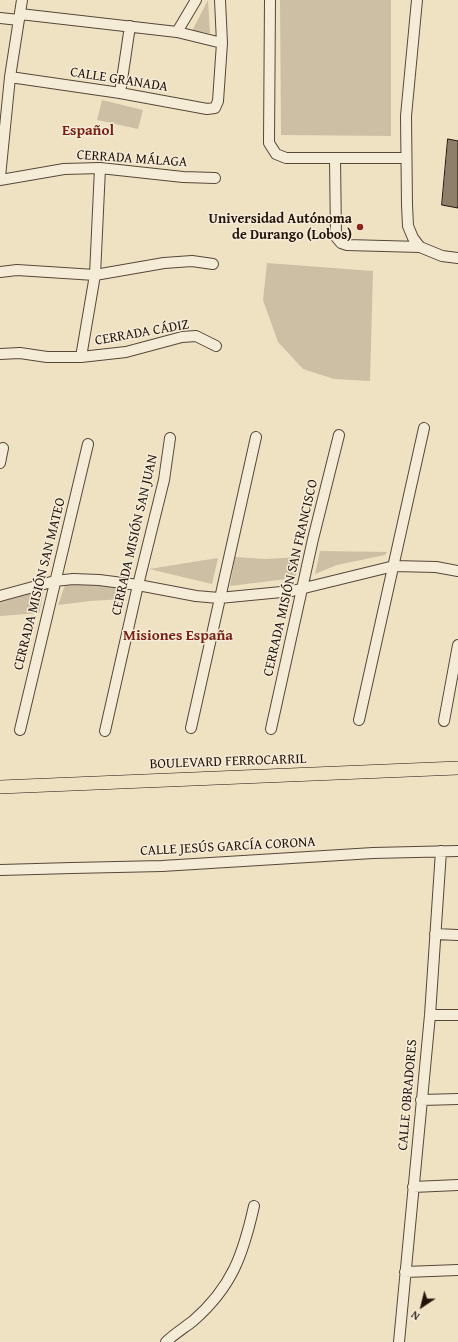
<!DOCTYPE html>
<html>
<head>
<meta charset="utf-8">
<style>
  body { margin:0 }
  #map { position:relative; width:458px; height:1342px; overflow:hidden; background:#efe2c3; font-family:"Gentium Book Plus",serif }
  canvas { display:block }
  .north { position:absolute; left:402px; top:1286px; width:40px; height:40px; -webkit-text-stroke:3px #f5ecd8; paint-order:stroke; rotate:215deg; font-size:11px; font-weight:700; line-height:16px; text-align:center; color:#24130b }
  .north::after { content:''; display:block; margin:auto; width:14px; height:18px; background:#24130b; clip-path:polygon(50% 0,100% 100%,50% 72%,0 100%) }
</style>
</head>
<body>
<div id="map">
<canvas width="458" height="1342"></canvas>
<div class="north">N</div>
</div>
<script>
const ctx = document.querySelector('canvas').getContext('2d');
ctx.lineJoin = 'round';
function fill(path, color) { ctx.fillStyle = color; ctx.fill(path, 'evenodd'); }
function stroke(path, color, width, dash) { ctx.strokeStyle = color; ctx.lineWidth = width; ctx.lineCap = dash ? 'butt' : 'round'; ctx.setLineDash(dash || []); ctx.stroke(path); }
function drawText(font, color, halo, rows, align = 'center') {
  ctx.font = font + ' "Gentium Book Plus",serif'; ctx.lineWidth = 3; ctx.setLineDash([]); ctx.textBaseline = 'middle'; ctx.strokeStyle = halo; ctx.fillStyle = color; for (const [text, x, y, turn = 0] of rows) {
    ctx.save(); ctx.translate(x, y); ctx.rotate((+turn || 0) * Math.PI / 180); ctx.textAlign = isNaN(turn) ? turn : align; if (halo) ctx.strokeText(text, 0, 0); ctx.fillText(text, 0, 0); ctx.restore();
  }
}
fill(new Path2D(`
  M208,0L210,33L192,31Z
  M280,0H391V136L281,135Z
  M102,100L143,110L138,129L97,120Z
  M267,263L373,271L370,381L334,379L303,369L278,342L263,300Z
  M320,551L387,552L385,555L337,565L315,574Z
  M235,557L266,559L301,557L295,578L230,586Z
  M218,558L212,584L149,569Z
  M94,584L127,590L125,599L90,601L58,605L65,585Z
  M44,589L39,613L0,616V601Z`), '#ccbfa4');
const building = new Path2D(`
  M448,139L458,141V208L442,205Z`);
fill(building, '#8e7f6b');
stroke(building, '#24130b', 1);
const minor = new Path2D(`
  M270,0L269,143L276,154L286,158H406
  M417,0L406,116L407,205L408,226L413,238L420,247L442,256L458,258
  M20,14L177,32L222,43
  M0,18L19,20
  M177,32L196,0
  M10,77L120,93L207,109L215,108L218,101L222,43L220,0
  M120,93L130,26
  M335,158L336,237L341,243L347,245L420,247
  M0,177L10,77L22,0
  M0,180L64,169L100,168L183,177L215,178
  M0,272L17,270L95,275L164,263L192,261L213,264
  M0,354L20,353L47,357H81L126,352L182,337L196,336L216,346
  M81,357L95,275L100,168
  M0,463L3,448
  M0,596L55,581L73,579L99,580L138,585L196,596L219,598L292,591L394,566L436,567L458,571
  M359,720L424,428
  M444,721L458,645
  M191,728L256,437
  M271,729L313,539L339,435
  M20,730L88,444
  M105,731L138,585L164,480L170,438
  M0,870L72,868L162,866L373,853L458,851
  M435,934L458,935
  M430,1015H458
  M421,1100L458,1099
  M413,1187L458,1185
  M405,1272L458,1270
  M166,1342C174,1334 184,1328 193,1321C232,1287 243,1255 254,1206
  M399,1342L430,1015L441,851`);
const major = new Path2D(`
  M0,787L458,768`);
stroke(minor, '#574739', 12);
stroke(major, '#24130b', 14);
stroke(minor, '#f5ecd8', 10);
stroke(major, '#efe2c3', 13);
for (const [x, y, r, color] of [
  [360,227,4,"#8f2418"]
]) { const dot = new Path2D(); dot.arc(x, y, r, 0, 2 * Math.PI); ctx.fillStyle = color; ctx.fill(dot); stroke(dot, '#f5ecd8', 1.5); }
drawText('14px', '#24130b', '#f5ecd8', [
  ["CALLE GRANADA",119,80,9],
  ["CERRADA MÁLAGA",132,159,4],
  ["CERRADA CÁDIZ",142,333,-10],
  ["CERRADA MISIÓN SAN JUAN",135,535,-77],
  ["CERRADA MISIÓN SAN FRANCISCO",291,578,-77],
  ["CERRADA MISIÓN SAN MATEO",40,584,-76],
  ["BOULEVARD FERROCARRIL",228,762,-2],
  ["CALLE JESÚS GARCÍA CORONA",228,847,-3],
  ["CALLE OBRADORES",408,1095,-85]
]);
drawText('bold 14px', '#24130b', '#f5ecd8', [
  ["Universidad Autónoma",352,219],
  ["de Durango (Lobos)",352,235]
], 'right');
drawText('bold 15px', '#7a1f14', '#f5ecd8', [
  ["Español",88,131],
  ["Misiones España",178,636]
]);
</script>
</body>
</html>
